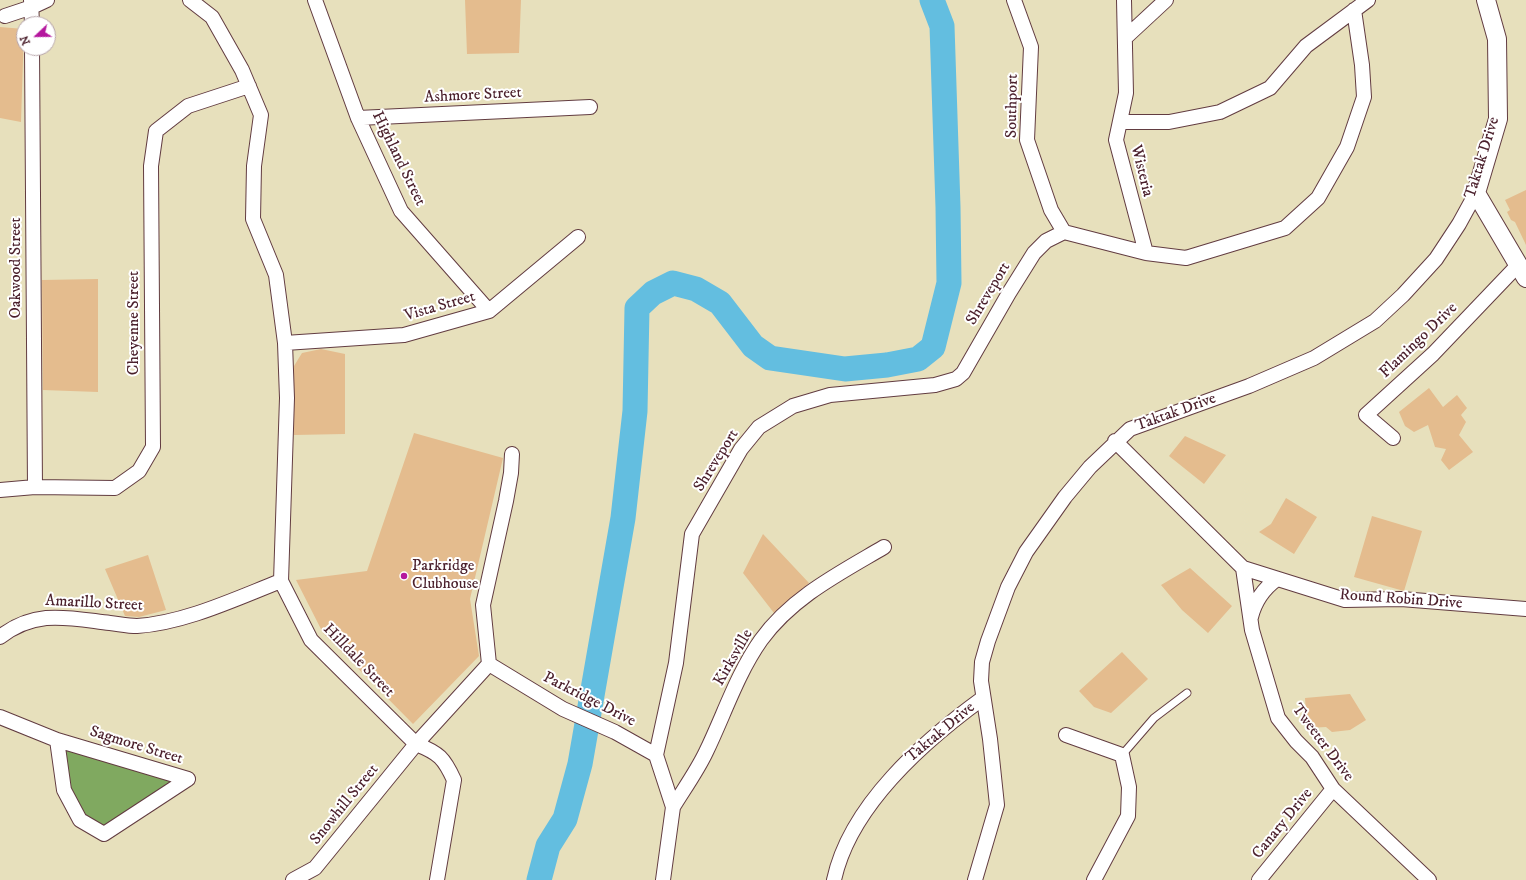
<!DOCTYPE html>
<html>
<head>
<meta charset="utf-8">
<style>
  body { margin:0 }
  #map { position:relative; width:1526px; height:880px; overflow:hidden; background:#e7e0bc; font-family:"IM FELL DW Pica",serif }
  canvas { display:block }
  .north { position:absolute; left:16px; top:16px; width:40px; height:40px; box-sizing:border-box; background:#fff; border:1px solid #b7a5aa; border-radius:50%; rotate:248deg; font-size:11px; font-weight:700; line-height:16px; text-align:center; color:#4a1f2b }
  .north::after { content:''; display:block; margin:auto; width:14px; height:18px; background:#b5179e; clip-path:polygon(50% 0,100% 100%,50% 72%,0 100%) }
</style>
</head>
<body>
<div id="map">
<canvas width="1526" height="880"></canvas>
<div class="north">N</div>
</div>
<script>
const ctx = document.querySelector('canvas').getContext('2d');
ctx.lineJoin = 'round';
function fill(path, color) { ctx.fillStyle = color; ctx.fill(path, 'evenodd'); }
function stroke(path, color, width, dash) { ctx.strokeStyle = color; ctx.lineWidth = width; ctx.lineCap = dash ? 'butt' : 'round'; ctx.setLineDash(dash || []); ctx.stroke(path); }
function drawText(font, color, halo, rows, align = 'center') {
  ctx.font = font + ' "IM FELL DW Pica",serif'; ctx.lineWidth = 4; ctx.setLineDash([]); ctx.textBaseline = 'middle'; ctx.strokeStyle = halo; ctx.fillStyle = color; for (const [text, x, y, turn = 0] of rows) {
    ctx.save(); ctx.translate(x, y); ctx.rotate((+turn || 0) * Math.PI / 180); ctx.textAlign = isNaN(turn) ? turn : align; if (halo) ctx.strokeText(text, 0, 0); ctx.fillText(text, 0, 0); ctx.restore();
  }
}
fill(new Path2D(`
  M57,740L183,780L104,834L80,820Z`), '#80a960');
stroke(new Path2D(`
  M539,880L548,846L565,819L580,764L623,518L635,411L637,308L653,293L673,283L696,289L720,303L753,346L770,358L845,369L887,365L918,359L933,347L949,283L948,207L942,26L932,0`), '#63bee0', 25);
fill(new Path2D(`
  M465,0H521L519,53L467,54Z
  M0,27L24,29L21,122L0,118Z
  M1526,190V245L1515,222L1511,220L1507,212L1510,210L1505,200Z
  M98,279V392L43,390L42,280Z
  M321,349L345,354V434L294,435V366L302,353Z
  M1429,388L1443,407L1457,395L1467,408L1461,415L1466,422L1459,435L1473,452L1449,470L1441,460L1446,449L1435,447L1428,425L1414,432L1405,426L1399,412Z
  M414,433L503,458L470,599L479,656L413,724L323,633L296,580L367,571Z
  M1185,436L1226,455L1204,484L1169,456Z
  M1286,498L1317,517L1294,554L1259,532L1271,524Z
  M1372,516L1422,531L1404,591L1354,577Z
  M763,534L809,583L774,613L743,573Z
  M148,555L166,610L139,617L125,616L105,569Z
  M1190,568L1232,606L1208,633L1182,610L1161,585Z
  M1122,652L1148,679L1111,713L1094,707L1079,691Z
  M1350,694L1366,720L1350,730L1332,732L1326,727L1307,728L1305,698Z`), '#e4bc8e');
const service = new Path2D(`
  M1122,755L1154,718L1187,693`);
const minor = new Path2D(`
  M31,0L32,24
  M190,0L212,17L242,70L261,115L254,166L253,219L276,275L285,343L287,398L281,581L311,640L416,744C439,753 444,758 454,780L437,880
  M315,0L358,118L401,211L489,311
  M1014,0L1031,47L1027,140L1051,210L1064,232
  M1124,0L1126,93L1116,140L1146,253
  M5,16L32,7L47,0
  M1125,38L1166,0
  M32,48L35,487
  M358,118L590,107
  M1120,122H1169L1220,112L1270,88L1306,46L1368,0
  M1064,232L1146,253L1186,258L1285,228L1318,198L1347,147L1364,97L1362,65L1354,10
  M285,343L404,335L489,311L578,237
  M1393,438L1366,415L1433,354L1519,264
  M1115,441L1243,568L1345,600L1401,599L1526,609
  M0,490L35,487L115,488L139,471L153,447L151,166L156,131L188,106L249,86
  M1243,568L1252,630L1278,718L1296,741L1312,757L1333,789L1429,880
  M1251,617C1255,601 1263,589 1277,579
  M0,637C36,609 68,618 110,623C119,624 128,626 137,626C185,623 237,598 281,581
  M489,664L563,709L615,732L656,755L673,807L663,880
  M489,664L483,605L506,501L511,473L512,454
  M0,717L57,740L188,779
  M1066,735L1122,755L1129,787L1128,816L1094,880
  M57,740L64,790L80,820L104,834L188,779
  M656,755L676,663L692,534L741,449L759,427L793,406L830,395L935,385L956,379L963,373L1009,293L1034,253L1046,241L1064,232
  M673,807C684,789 697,771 706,752C724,715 737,674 761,640C792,597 840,573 884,547
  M293,880L315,868L416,744L489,664
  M834,880C850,805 924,741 983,698
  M975,880L997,805L990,739L981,681L982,662L988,641L1008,587L1026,552L1065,497L1090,467L1130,429L1249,386L1314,358L1375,321L1403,295L1436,259L1459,224L1476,193
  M1259,880L1333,789`);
const tertiary = new Path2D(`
  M1486,0L1497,39L1498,119L1476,193L1526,278`);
stroke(service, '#623c41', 9);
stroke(minor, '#623c41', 16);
stroke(tertiary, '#623c41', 20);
stroke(service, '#fff', 7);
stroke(minor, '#fff', 14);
stroke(tertiary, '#fff', 18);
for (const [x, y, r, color] of [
  [404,576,4,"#b5179e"]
]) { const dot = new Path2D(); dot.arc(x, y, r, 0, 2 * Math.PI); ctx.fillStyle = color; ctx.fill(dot); stroke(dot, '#fff', 1.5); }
drawText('16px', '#4a1f2b', '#fff', [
  ["Ashmore Street",473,96,-3],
  ["Southport",1013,106,-89],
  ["Taktak Drive",1483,158,-73],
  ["Highland Street",398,159,64],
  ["Wisteria",1141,171,76],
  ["Oakwood Street",17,268,-90],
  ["Shreveport",989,294,-59],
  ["Vista Street",440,307,-16],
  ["Cheyenne Street",135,323,-90],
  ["Flamingo Drive",1419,341,-44],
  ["Taktak Drive",1176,413,-20],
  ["Shreveport",717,461,-58],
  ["Round Robin Drive",1401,600,4],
  ["Amarillo Street",94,604,3],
  ["Kirksville",734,658,-60],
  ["Hilldale Street",358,661,46],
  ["Parkridge Drive",589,700,27],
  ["Taktak Drive",941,733,-40],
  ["Tweeter Drive",1322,743,53],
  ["Sagmore Street",136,746,17],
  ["Snowhill Street",345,805,-51],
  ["Canary Drive",1283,824,-51]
]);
drawText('16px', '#4a1f2b', '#fff', [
  ["Parkridge",412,567],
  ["Clubhouse",412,585]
], 'left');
</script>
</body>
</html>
